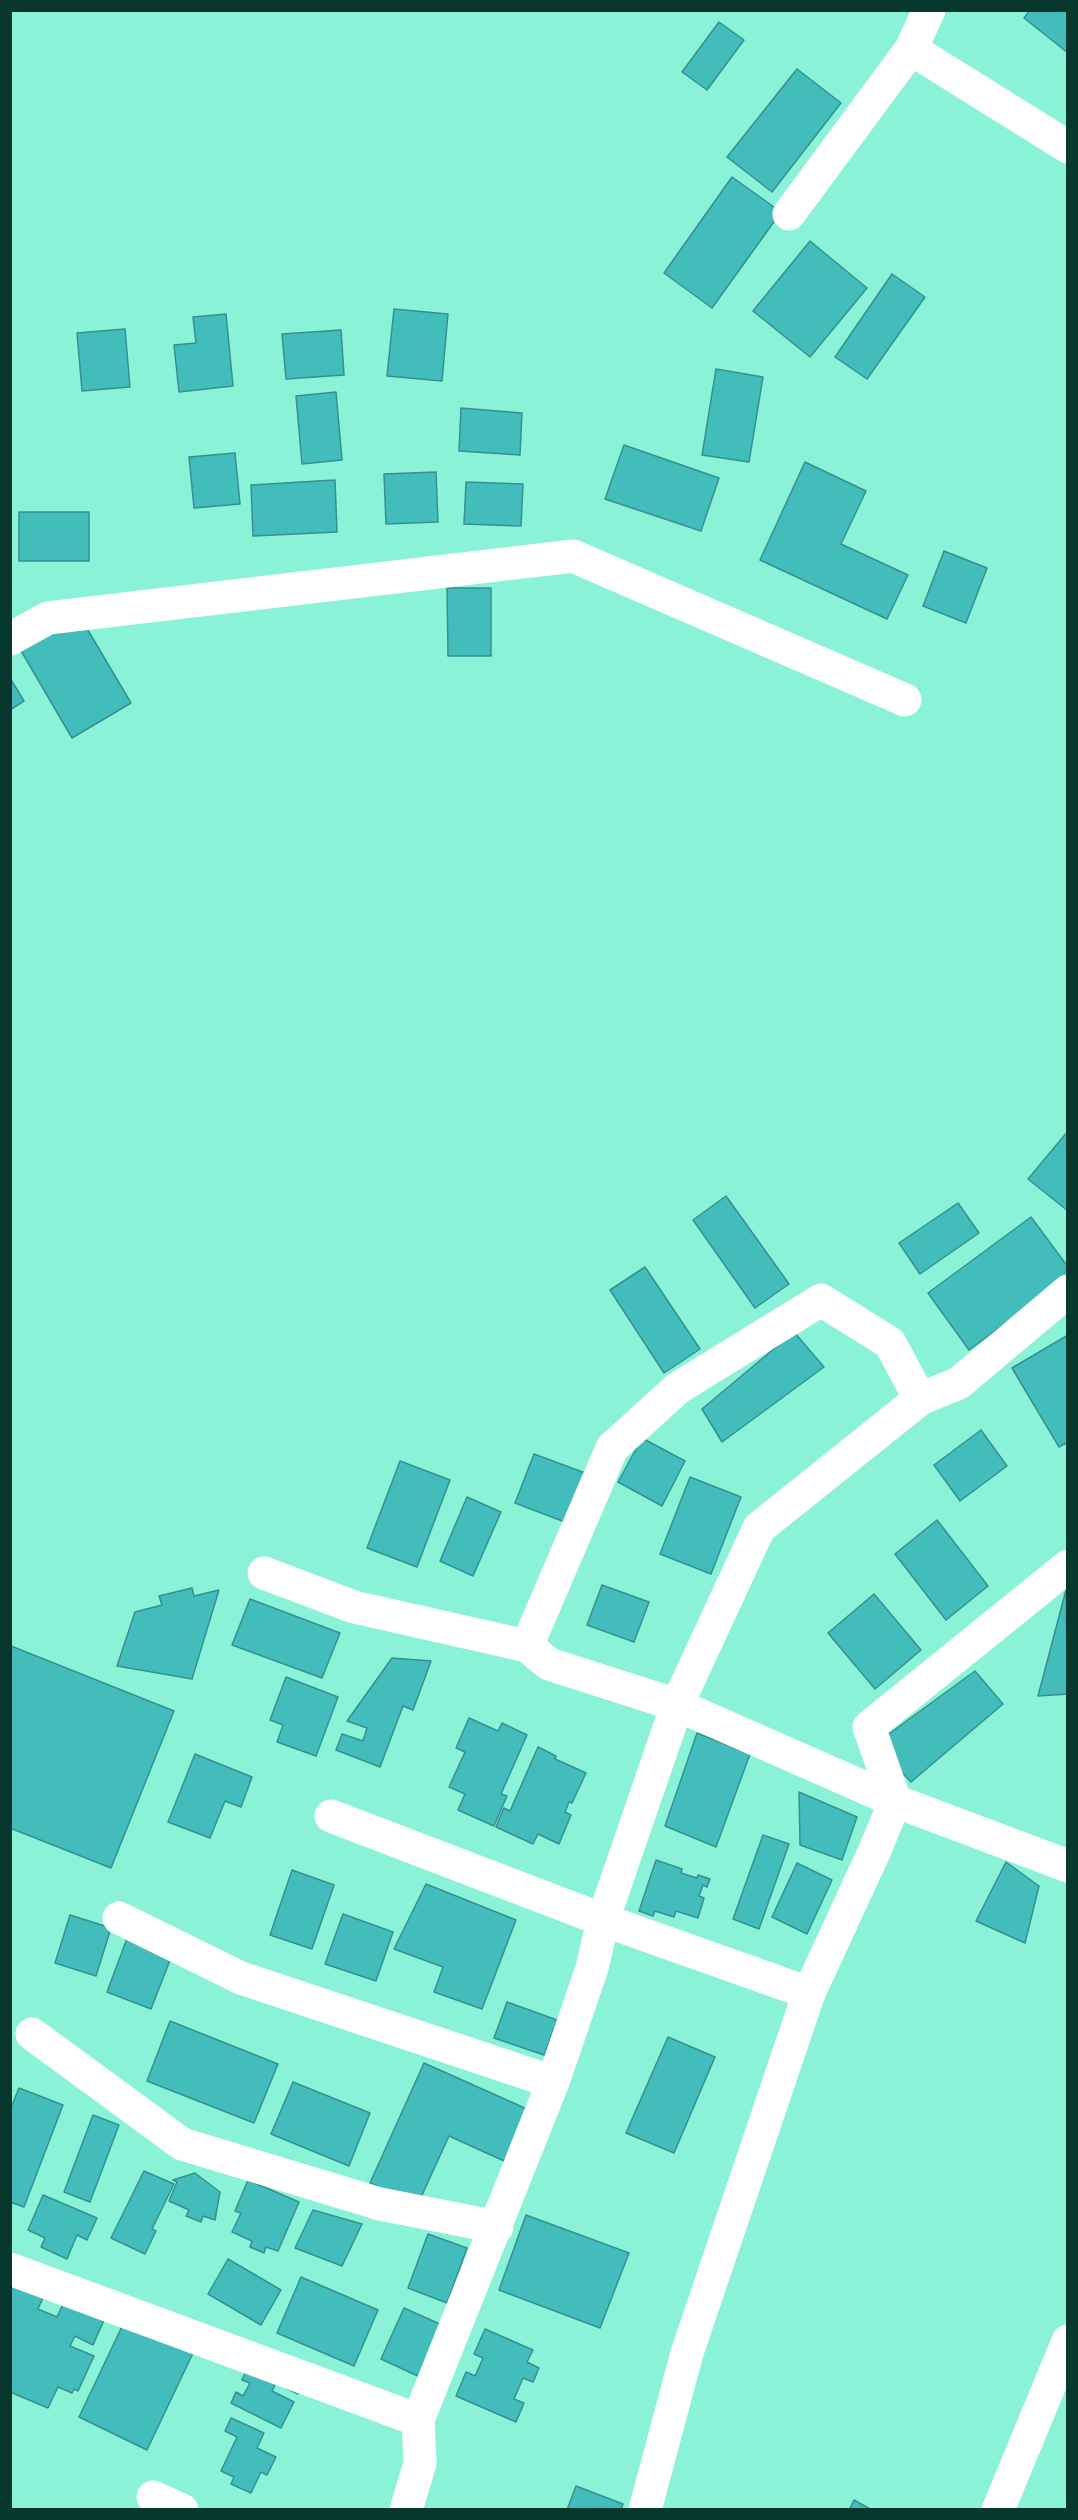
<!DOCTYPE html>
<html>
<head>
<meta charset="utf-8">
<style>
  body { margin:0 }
  #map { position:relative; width:1078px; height:2520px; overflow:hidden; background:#8af2d7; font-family:Roboto,sans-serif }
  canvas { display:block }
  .frame { position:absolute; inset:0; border:12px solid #07372d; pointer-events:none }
</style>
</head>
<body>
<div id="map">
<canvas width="1078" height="2520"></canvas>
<div class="frame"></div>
</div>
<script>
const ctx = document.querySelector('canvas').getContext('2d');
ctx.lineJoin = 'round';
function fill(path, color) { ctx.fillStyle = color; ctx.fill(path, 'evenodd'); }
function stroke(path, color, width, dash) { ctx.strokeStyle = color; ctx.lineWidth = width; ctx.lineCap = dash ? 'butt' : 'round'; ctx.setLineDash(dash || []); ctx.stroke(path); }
const building = new Path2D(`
  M1030,10H1068V53L1024,18Z
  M719,22L744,40L707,90L682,72Z
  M797,69L841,103L772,192L727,157Z
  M732,177L781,212L712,308L664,273Z
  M810,241L867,288L810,357L753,311Z
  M892,274L925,297L867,379L835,357Z
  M394,309L448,314L442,381L387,376Z
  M226,314L233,386L179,392L174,345L196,343L193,317Z
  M125,329L130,387L82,391L77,333Z
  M341,330L344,375L286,379L282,334Z
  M716,369L763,377L749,462L702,455Z
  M336,392L342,460L302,464L296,396Z
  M461,408L522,413L520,455L459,451Z
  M624,445L719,478L701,531L605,499Z
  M235,453L240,504L194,508L189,457Z
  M805,462L866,491L841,544L908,575L887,619L760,560Z
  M436,472L438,522L386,524L384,474Z
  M335,480L337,532L253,536L251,485Z
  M466,482L523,484L521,526L464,524Z
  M19,512H89V561H19Z
  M944,551L987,568L966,623L923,606Z
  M447,588H491V656H448Z
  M79,615L131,703L72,738L20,649Z
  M10,678L24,701L10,710Z
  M1068,1131V1211L1028,1179Z
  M726,1196L789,1284L755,1308L693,1220Z
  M958,1203L979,1233L920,1274L899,1243Z
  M1031,1217L1068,1267V1277L969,1350L928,1293Z
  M645,1267L700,1349L664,1373L610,1290Z
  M794,1332L824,1367L722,1442L702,1409Z
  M1068,1335V1442L1059,1447L1012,1368Z
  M981,1430L1007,1466L960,1501L934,1465Z
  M642,1438L685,1461L662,1506L618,1482Z
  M534,1454L596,1477L578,1527L515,1503Z
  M400,1461L450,1480L417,1567L367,1548Z
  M690,1477L741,1497L711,1574L660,1554Z
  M467,1497L501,1512L473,1576L440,1561Z
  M937,1520L988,1586L946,1620L895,1554Z
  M602,1585L649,1602L634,1642L587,1625Z
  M192,1588L194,1596L219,1590L192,1679L117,1666L135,1612L162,1605L159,1596Z
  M1066,1590L1068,1694L1038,1696Z
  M874,1594L921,1650L875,1689L828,1633Z
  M250,1599L340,1633L322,1678L232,1645Z
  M11,1646L174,1711L111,1868L10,1828Z
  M392,1658L431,1661L413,1710L403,1706L380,1767L336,1750L342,1734L363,1741L367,1728L347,1721Z
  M975,1671L1003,1704L911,1782L875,1744Z
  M286,1677L338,1697L316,1756L277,1742L283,1725L270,1720Z
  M469,1718L498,1731L502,1723L527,1735L501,1794L507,1796L494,1826L458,1810L465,1794L449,1787L465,1752L456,1748Z
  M697,1733L750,1754L716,1847L665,1826Z
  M538,1747L556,1756L555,1759L586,1773L572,1803L569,1802L565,1812L571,1815L559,1844L538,1834L533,1844L496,1827L504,1808L510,1811Z
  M195,1754L252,1777L241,1807L225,1801L210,1838L168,1822Z
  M799,1792L857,1817L842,1860L800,1845Z
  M763,1835L789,1844L759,1929L733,1919Z
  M656,1860L682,1869L681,1873L697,1878L698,1875L710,1879L707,1887L703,1885L699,1896L704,1898L698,1918L676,1911L674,1917L655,1911L653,1916L639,1911Z
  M1006,1862L1039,1886L1025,1943L976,1921Z
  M797,1863L832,1880L807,1934L772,1917Z
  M292,1870L334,1885L312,1949L270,1935Z
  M426,1884L516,1920L482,2009L434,1992L443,1967L394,1949Z
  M343,1914L393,1932L376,1981L325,1964Z
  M70,1915L111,1928L96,1976L55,1963Z
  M129,1933L174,1950L151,2009L107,1992Z
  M507,2002L557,2020L544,2055L494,2038Z
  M170,2021L278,2064L254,2123L147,2081Z
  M668,2037L715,2057L674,2153L626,2133Z
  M424,2063L527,2109L504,2161L449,2136L418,2204L370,2183Z
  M293,2082L370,2113L349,2166L271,2134Z
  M19,2088L63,2105L24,2207L10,2202V2110Z
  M93,2115L119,2125L90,2202L64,2192Z
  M144,2171L174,2184L152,2229L156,2231L145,2254L111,2238Z
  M195,2173L220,2192L215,2220L203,2216L201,2222L186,2216L189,2210L169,2201L177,2182L173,2180Z
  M248,2180L299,2202L278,2251L266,2247L264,2253L250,2247L252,2241L232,2232L241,2213L235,2211Z
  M43,2195L97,2218L87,2240L77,2235L67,2259L41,2247L45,2238L28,2230Z
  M313,2210L362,2224L342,2266L295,2248Z
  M526,2215L629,2253L600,2328L499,2290Z
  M428,2234L467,2248L447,2303L408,2288Z
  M228,2259L281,2290L261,2325L208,2294Z
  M10,2277L49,2284L38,2309L57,2317L68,2293L108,2311L93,2345L75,2336L70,2346L94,2356L78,2391L74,2389L72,2393L58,2387L48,2408L10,2392Z
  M301,2277L378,2310L354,2366L277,2333Z
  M404,2308L442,2325L420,2377L381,2359Z
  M126,2318L194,2351L147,2450L79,2417Z
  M485,2329L533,2350L527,2362L539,2368L533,2382L523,2378L514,2399L524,2403L516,2422L456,2396L466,2372L475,2376L483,2358L474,2354Z
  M253,2356L301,2388L298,2394L276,2383L272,2391L294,2402L281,2428L231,2403L236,2392L243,2396L250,2383L242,2380Z
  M231,2418L264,2433L257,2448L276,2457L267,2475L261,2472L251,2493L231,2484L234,2477L221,2471L237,2437L225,2431Z
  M576,2486L623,2504L621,2510H567Z
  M854,2500L872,2510H849Z`);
fill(building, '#43bcbc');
stroke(building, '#369090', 1.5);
stroke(new Path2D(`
  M911,49L1068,147
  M789,214L911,49L929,10
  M10,639L48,618L573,556L905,700
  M264,1573L354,1607L527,1646L549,1664L677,1705L895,1801L1068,1866
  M527,1646L612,1448L678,1388L821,1300L890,1343L920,1399
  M331,1816L603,1920L809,1993
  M119,1918L241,1978L553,2082
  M32,2034L182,2144L380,2204L497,2227
  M10,2269L418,2420
  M153,2497L182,2510
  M406,2510L420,2463L418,2420L553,2082L592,1968L603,1920L677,1705L759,1528L920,1399L959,1383L1068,1291
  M645,2510L687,2353L809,1993L875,1850L895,1801L869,1727L1068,1566
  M998,2510L1068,2341`), '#fff', 33);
</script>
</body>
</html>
